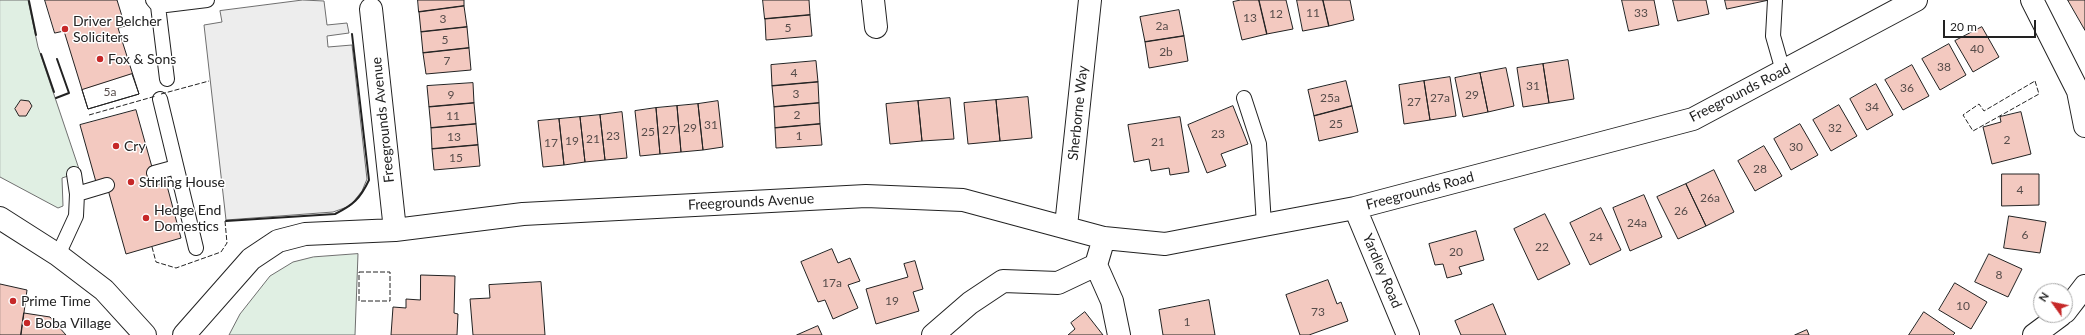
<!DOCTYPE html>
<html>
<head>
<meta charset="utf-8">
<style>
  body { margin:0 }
  #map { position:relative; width:2085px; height:335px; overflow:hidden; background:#fff; font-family:Lato,sans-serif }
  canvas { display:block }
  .north { position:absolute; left:2033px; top:283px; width:40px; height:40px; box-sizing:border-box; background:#fff; border:1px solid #a7a7a7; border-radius:50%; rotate:303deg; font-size:11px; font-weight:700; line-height:16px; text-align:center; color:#222 }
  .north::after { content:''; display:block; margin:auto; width:14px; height:18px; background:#c62828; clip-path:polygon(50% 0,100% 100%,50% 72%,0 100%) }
  .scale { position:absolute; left:1943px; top:20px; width:93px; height:18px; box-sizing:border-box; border:2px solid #222; border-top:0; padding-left:5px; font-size:12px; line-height:14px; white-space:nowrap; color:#222; -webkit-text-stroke:3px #fff; paint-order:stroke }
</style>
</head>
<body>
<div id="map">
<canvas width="2085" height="335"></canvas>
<div class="north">N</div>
<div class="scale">20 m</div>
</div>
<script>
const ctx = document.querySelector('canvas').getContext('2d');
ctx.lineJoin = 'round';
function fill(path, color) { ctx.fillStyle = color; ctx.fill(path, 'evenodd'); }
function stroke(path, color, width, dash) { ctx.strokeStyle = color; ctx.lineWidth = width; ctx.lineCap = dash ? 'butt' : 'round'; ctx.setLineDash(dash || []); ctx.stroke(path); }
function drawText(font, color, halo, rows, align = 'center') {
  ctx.font = font + ' Lato,sans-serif'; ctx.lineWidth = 3; ctx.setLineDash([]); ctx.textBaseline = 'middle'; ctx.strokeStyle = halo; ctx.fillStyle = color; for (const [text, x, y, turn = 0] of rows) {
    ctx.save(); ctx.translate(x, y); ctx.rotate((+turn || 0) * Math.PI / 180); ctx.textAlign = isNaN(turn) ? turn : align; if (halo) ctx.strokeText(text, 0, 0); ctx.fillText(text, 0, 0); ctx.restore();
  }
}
const green = new Path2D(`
  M0,0H28L38,47L80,172L62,178L63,206L58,208L0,177Z
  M358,254L355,335H229L240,314L270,276L293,262L313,257Z`);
fill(green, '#e0efe3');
stroke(green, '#6f6f6f', 1);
const parking = new Path2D(`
  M303,0L324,1L327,25L347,23L349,33L327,36L328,47L352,45L367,179L362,191L350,206L333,212L226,220L204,25L222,22L220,11Z`);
fill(parking, '#ededed');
stroke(parking, '#6f6f6f', 1);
const building = new Path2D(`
  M45,0H117L125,26L118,28L139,94L88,109L64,31L55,33Z
  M418,0H464V6L419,12Z
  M763,0H809L810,15L765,19Z
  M1241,0H1259L1267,34L1242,40L1233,2Z
  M1259,0H1286L1293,29L1267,34Z
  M1297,0H1323L1329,26L1303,31Z
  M1323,0H1350L1354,20L1329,26Z
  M1622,0H1654L1659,25L1629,31Z
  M1673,0H1706L1709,14L1678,21Z
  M1725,0H1769L1727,9Z
  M2068,0H2085V30Z
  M464,6L467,27L421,32L419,12Z
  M1179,10L1184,36L1145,42L1140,17Z
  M810,15L812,36L766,40L765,19Z
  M467,27L469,48L423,53L421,32Z
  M1982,27L1999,57L1973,72L1955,41Z
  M1184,36L1188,61L1149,68L1145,42Z
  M1949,44L1966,75L1940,90L1922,59Z
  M469,48L471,70L426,74L423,53Z
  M1568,60L1574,99L1549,103L1543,64Z
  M816,61L818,82L772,86L771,65Z
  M1543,64L1549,103L1523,107L1517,68Z
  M1912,65L1929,96L1903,110L1885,80Z
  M1506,68L1514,106L1488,112L1480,73Z
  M1480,73L1488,112L1463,117L1455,78Z
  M132,74L139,94L88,109L82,90Z
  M1450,77L1456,116L1430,120L1424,81Z
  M1346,81L1352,106L1314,116L1308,90Z
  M1424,81L1430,120L1404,124L1399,85Z
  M818,82L819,103L774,107L772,86Z
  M473,83L474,103L429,107L427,86Z
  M1876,84L1893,115L1867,130L1850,99Z
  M1028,97L1032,138L1000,141L996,100Z
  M950,98L954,139L922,141L918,101Z
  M21,100L29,101L32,106L26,116H19L15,109Z
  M996,100L1000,141L968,144L964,103Z
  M718,101L723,147L703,150L698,104Z
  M918,101L922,141L890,144L886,104Z
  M474,103L476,124L431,128L429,107Z
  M819,103L820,124L775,128L774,107Z
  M698,104L703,150L681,152L677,106Z
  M1839,105L1857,136L1831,151L1813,120Z
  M677,106L681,152L660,154L656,108Z
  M1233,106L1248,144L1221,154L1226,166L1207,173L1188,125Z
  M1352,106L1358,132L1319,141L1314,116Z
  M656,108L660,154L640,156L635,111Z
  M136,110L157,185L166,182L181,238L126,254L105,179L96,182L80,125Z
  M622,112L627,158L605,160L600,115Z
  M2021,112L2031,154L1992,164L1983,127L2001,122L2000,117Z
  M600,115L605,160L585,162L580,117Z
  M580,117L585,162L564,165L559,119Z
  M1180,117L1189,172L1170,175L1169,168L1151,171L1149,159L1134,162L1128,125Z
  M559,119L564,165L543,167L538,121Z
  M476,124L478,145L432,149L431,128Z
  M820,124L822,145L776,148L775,128Z
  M1800,124L1818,155L1791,170L1774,139Z
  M478,145L480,166L434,170L432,149Z
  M1764,146L1782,176L1755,191L1738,161Z
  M1714,170L1734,212L1706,226L1686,184Z
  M2002,174H2039V205L2002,206Z
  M1686,184L1706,226L1678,239L1657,197Z
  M1644,195L1662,237L1630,251L1613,208Z
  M1601,208L1621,250L1590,265L1570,223Z
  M1545,214L1570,264L1538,280L1514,229Z
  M2009,216L2046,222L2040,253L2004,248Z
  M1476,231L1484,260L1459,267L1462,274L1447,278L1443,264L1435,265L1429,244Z
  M832,249L838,263L850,258L860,281L848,285L858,308L833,319L825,300L818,302L801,262Z
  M1989,254L2022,269L2008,297L1975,282Z
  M915,261L923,289L913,292L919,311L876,324L866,289L908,277L904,264Z
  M421,275L455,276L454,313L458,314L457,335H391L393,307L406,308V299L420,300Z
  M1328,280L1337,304L1341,302L1348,321L1309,335H1300L1286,295Z
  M541,282L545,335H473L470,299L490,298L489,285Z
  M1955,283L1987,302L1971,329L1939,310Z
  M0,284L27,290L21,335H0Z
  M1209,300L1215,335H1163L1159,310Z
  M1493,304L1506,335H1461L1455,321Z
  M1085,312L1103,335H1068L1075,329L1071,323Z
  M1924,312L1955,333L1953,335H1909Z
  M24,313L50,317L66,335H21Z
  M818,326L822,335H797Z
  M1807,330L1809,335H1795Z`);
fill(building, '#f3c9c0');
stroke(building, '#222', 1);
const service = new Path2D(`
  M153,0L158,6L167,79
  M1775,0L1773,36L1783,71
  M158,6L207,0
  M1244,98L1259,144L1264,225
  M160,99L196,248
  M154,173L176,167
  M77,194L107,185
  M58,255L76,216L77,194L74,174`);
const minor = new Path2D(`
  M873,0L876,27
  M2032,0L2078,91L2085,126
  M371,9L395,230
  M1355,208L1408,335
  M1066,226L1090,0
  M1096,265L1112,301L1119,335
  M2065,312L2085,286
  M184,335L251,259L278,241L305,234L395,230L523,214L866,196L963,200L1104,238L1165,244L1264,225L1355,208L1693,119L1916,0
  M933,335L970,303L1003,281L1058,283L1096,265L1104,238
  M2034,335L2061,315`);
const secondary = new Path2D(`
  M0,218L58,255L104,290L145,335`);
stroke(service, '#222', 16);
stroke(minor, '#222', 24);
stroke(secondary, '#222', 24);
stroke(service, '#fff', 14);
stroke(minor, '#fff', 22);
stroke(secondary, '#fff', 22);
stroke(new Path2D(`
  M2035,81L2039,94L1973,131L1963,115L1979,104L1984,111Z
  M161,94L209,81
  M89,115L156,96
  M152,247L156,262L176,268L221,252L227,243L225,221
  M359,272H390V301H359Z`), '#222', 1, [5, 2]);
stroke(new Path2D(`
  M29,1L36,35
  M41,54L54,92
  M56,98L69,93L57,59
  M226,221L335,214C353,205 360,199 369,180L352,34`), '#222', 2);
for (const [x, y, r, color] of [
  [65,29,4,"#c62828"],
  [100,59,4,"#c62828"],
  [116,146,4,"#c62828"],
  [131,182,4,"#c62828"],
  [146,218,4,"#c62828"],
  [13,301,4,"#c62828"],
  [27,323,4,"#c62828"]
]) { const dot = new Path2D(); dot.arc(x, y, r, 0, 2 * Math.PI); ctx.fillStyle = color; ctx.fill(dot); stroke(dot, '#fff', 1.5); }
drawText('12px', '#564c4a', null, [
  ["11",1313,13],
  ["33",1641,13],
  ["12",1276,14],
  ["13",1250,18],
  ["3",443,19],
  ["2a",1162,26],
  ["5",788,28],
  ["5",445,40],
  ["40",1977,49],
  ["2b",1166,52],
  ["7",447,61],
  ["38",1944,67],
  ["4",794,73],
  ["31",1533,86],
  ["36",1907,88],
  ["5a",110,92],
  ["3",796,94],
  ["9",451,95],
  ["29",1472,95],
  ["25a",1330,98],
  ["27a",1440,98],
  ["27",1414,102],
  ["34",1872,107],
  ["2",797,115],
  ["11",453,116],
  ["25",1336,124],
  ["31",711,125],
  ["29",690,128],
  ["32",1835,128],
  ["27",669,130],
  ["25",648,132],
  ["23",1218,134],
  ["23",613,136],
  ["1",799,136],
  ["13",454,137],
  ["21",593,139],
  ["2",2007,140],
  ["19",572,141],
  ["21",1158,142],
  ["17",551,143],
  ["30",1796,147],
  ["15",456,158],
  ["28",1760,169],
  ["4",2020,190],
  ["26a",1710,198],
  ["26",1681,211],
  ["24a",1637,223],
  ["6",2025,235],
  ["24",1596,237],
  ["22",1542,247],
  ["20",1456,252],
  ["8",1999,275],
  ["17a",832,283],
  ["19",892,301],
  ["10",1963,306],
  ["73",1318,312],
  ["1",1187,322]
]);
drawText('14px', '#222', '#fff', [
  ["Driver Belcher",73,21],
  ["Soliciters",73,37],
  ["Fox & Sons",108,59],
  ["Cry",124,146],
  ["Stirling House",139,182],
  ["Hedge End",154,210],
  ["Domestics",154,226],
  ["Prime Time",21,301],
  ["Boba Village",35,323]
], 'left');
drawText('14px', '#222', '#fff', [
  ["Freegrounds Road",1740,93,-27],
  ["Sherborne Way",1078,113,-84],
  ["Freegrounds Avenue",383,120,-96],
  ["Freegrounds Road",1420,191,-15],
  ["Freegrounds Avenue",751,202,-3],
  ["Yardley Road",1382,271,67]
]);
</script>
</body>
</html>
